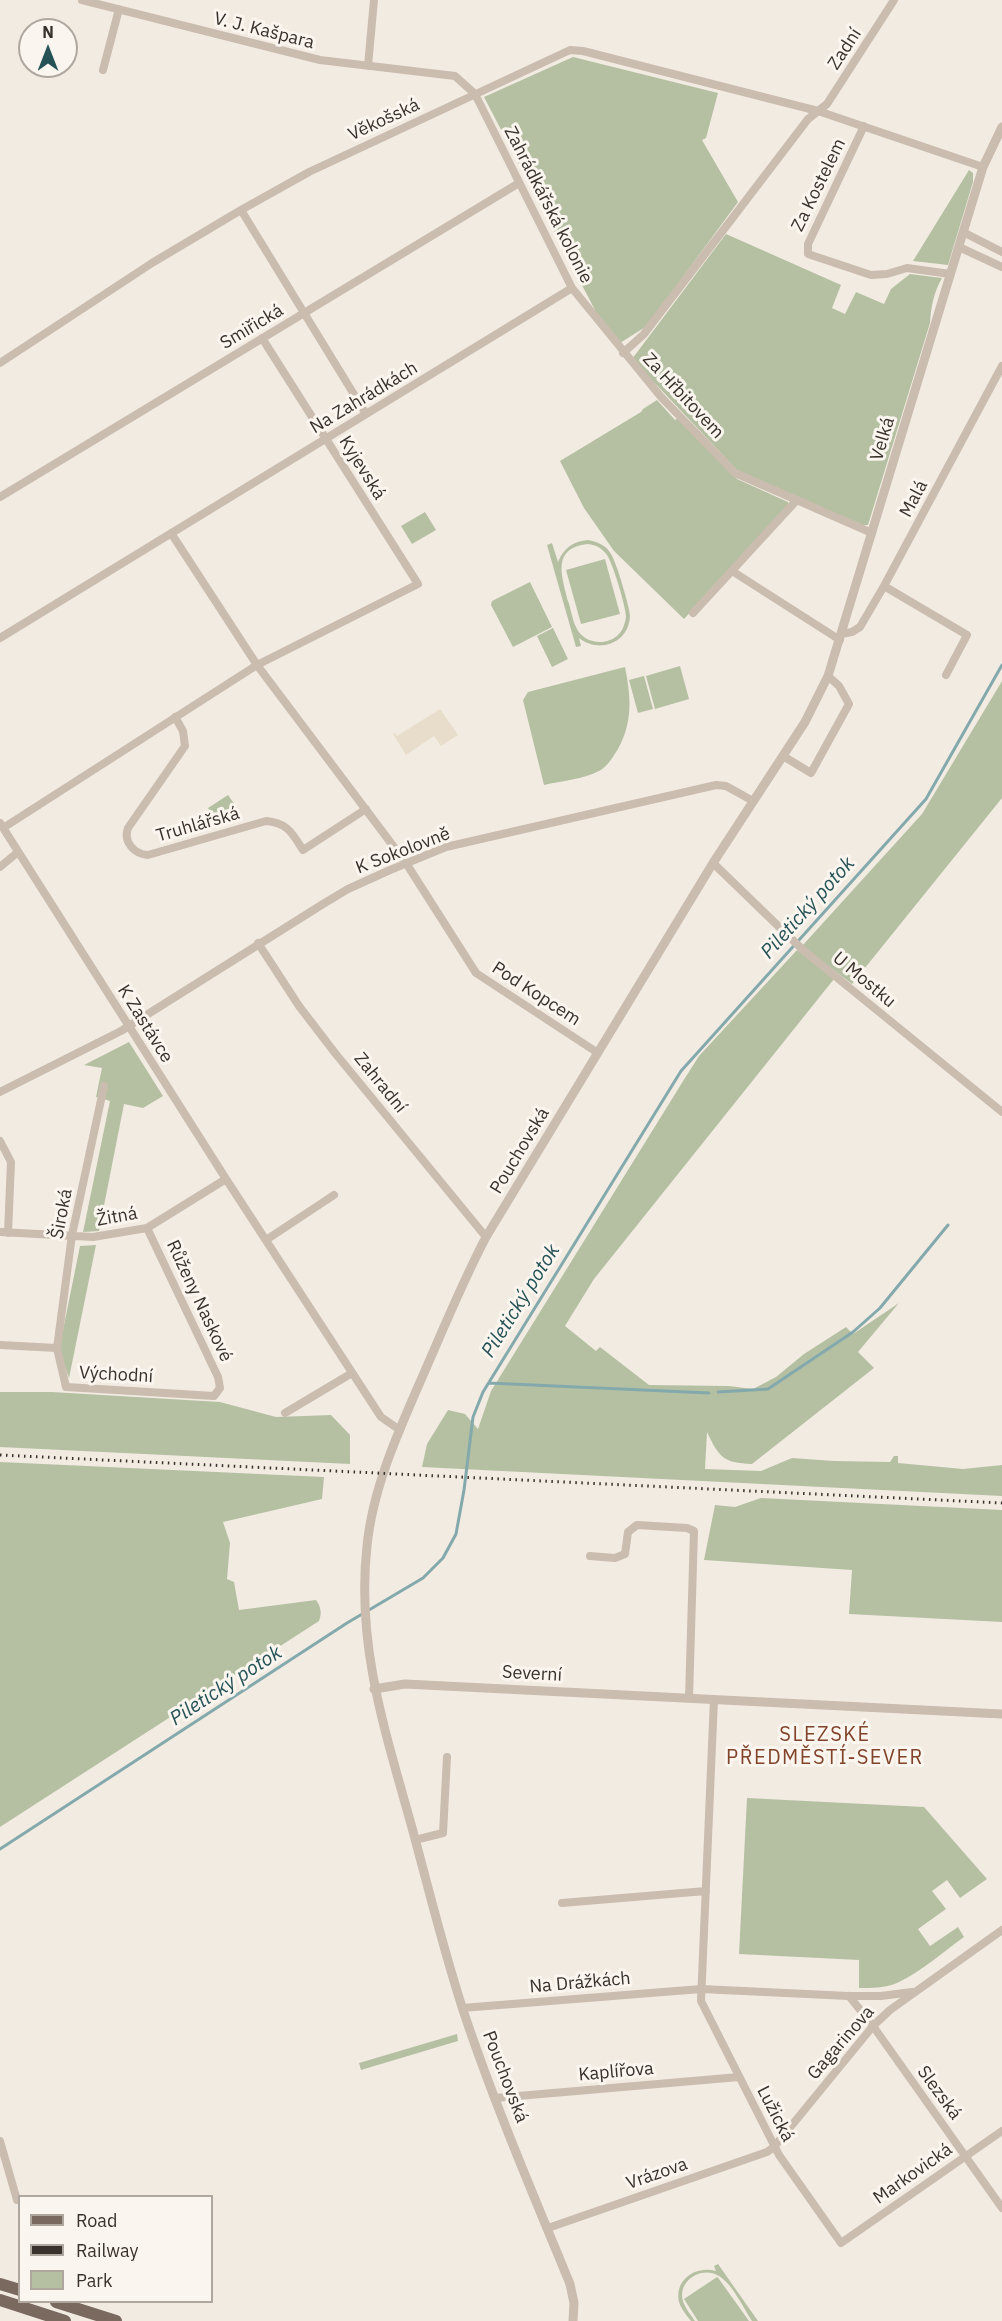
<!DOCTYPE html>
<html>
<head>
<meta charset="utf-8">
<style>
  body { margin:0 }
  #map { position:relative; width:1002px; height:2321px; overflow:hidden; background:#f2ebe2; font-family:"IBM Plex Sans",sans-serif }
  canvas { display:block }
  .legend { position:absolute; left:18px; top:2195px; width:195px; height:108px; box-sizing:border-box; background:#faf5ee; border:2px solid #ada7a0; margin:0; padding:8px 10px; list-style:none; font-size:18px; color:#39312c }
  .legend li { display:flex; align-items:center; gap:12px; height:30px }
  .legend b { width:30px; border:2px solid #ada7a0 }
  .north { position:absolute; left:18px; top:18px; width:60px; height:60px; box-sizing:border-box; background:#faf5ee; border:2px solid #ada7a0; border-radius:50%; rotate:0deg; font-size:16px; font-weight:700; line-height:24px; text-align:center; color:#39312c }
  .north::after { content:''; display:block; margin:auto; width:21px; height:27px; background:#245257; clip-path:polygon(50% 0,100% 100%,50% 72%,0 100%) }
</style>
</head>
<body>
<div id="map">
<canvas width="1002" height="2321"></canvas>
<ul class="legend">
<li><b style="height:8px;background:#79695e"></b>Road</li>
<li><b style="height:8px;background:#39312c"></b>Railway</li>
<li><b style="height:16px;background:#b5c0a2"></b>Park</li>
</ul>
<div class="north">N</div>
</div>
<script>
const ctx = document.querySelector('canvas').getContext('2d');
ctx.lineJoin = 'round';
function fill(path, color) { ctx.fillStyle = color; ctx.fill(path, 'evenodd'); }
function stroke(path, color, width, dash) { ctx.strokeStyle = color; ctx.lineWidth = width; ctx.lineCap = dash ? 'butt' : 'round'; ctx.setLineDash(dash || []); ctx.stroke(path); }
function drawText(font, color, halo, rows, align = 'center') {
  ctx.font = font + ' "IBM Plex Sans",sans-serif'; ctx.lineWidth = 6; ctx.setLineDash([]); ctx.textBaseline = 'middle'; ctx.strokeStyle = halo; ctx.fillStyle = color; for (const [text, x, y, turn = 0] of rows) {
    ctx.save(); ctx.translate(x, y); ctx.rotate((+turn || 0) * Math.PI / 180); ctx.textAlign = isNaN(turn) ? turn : align; if (halo) ctx.strokeText(text, 0, 0); ctx.fillText(text, 0, 0); ctx.restore();
  }
}
fill(new Path2D(`
  M573,57L718,93L706,138L702,140L738,202L647,326L620,343L597,314L484,97Z
  M969,170L973,173V182L948,265L913,261Z
  M726,234L841,285L832,308L845,314L856,292L884,304L891,289L910,274L942,278C934,292 931,306 930,323L868,525H861L737,470L632,359Z
  M657,400L675,420L678,418L737,479L788,502L789,506L684,619L614,551L584,508L560,461L641,412L643,409Z
  M425,512L436,530L412,544L401,526Z
  M588,540C598,542 606,545 611,554C616,561 630,608 630,616C629,643 599,654 579,638L581,646L576,647L547,545L552,543L558,562C564,548 573,541 588,540ZM588,544C596,545 602,548 607,555C613,564 626,607 626,617C625,623 623,630 619,634C607,647 583,644 576,627C572,619 571,609 568,601C562,576 551,548 588,544Z
  M605,559L620,614L581,624L566,570Z
  M530,582L552,627L513,647L491,605L492,601Z
  M553,628L568,659L552,667L537,636Z
  M680,666L689,699L655,709L646,676Z
  M625,667C631,697 633,722 618,749C613,757 607,767 599,771C584,779 561,781 544,785L523,700L528,692Z
  M644,676L653,709L638,713L629,680Z
  M1002,681V798L852,984L802,946L922,814Z
  M228,795L240,812L220,826L208,808Z
  M797,950L834,979L594,1279L565,1326L596,1351L600,1347L649,1385L729,1386L753,1389L776,1377L804,1354L846,1327L853,1334L899,1303L858,1352L874,1368L752,1464C723,1463 719,1457 707,1432L705,1469L761,1471L792,1458L834,1461L890,1462L894,1456H898V1463L963,1469L1002,1465V1496L422,1467L427,1444L448,1410L465,1414L478,1429L491,1391L685,1078L699,1056Z
  M129,1042L163,1096L143,1108L124,1104L99,1231L83,1232L110,1101L96,1097L102,1068L84,1065Z
  M96,1245L69,1378L59,1350L80,1246Z
  M0,1392H52L220,1402L276,1417L331,1415L350,1435V1464L0,1447Z
  M0,1462L324,1477L322,1499L223,1522L230,1543L227,1579L234,1582L239,1610L316,1600C321,1607 322,1613 319,1621L0,1827Z
  M761,1498L1002,1510V1622L849,1614L852,1570L704,1560L715,1505L735,1507Z
  M747,1798L924,1807L987,1879L960,1898L947,1880L932,1891L946,1909L918,1929L930,1946L958,1927L964,1937C943,1952 921,1972 897,1983C885,1988 871,1988 859,1988V1960L739,1954Z
  M457,2034L458,2041L361,2070L359,2063Z
  M718,2264L758,2321H752C743,2307 733,2285 719,2276C702,2265 677,2281 683,2301C685,2308 691,2315 695,2321H691C687,2316 683,2311 680,2305C672,2281 695,2265 716,2271L714,2266Z
  M717,2277L719,2279L749,2321H698L684,2299Z`), '#b5c0a2');
fill(new Path2D(`
  M440,709L458,735L441,746L434,736L406,755L393,734L395,733L397,736Z`), '#e8ddca');
stroke(new Path2D(`
  M489,1383L709,1393
  M718,1392L768,1389L853,1332L880,1308L948,1225
  M0,1849L347,1623L423,1578L443,1558L456,1534L464,1490L473,1417L483,1392L681,1071L926,799L1002,665`), '#83a9ad', 3);
stroke(new Path2D(`
  M82,0L320,60L455,76L475,94L572,288L661,397L735,473L872,533
  M368,66L374,0
  M103,70L119,9
  M864,126L808,244V254L871,275L887,274L907,268L950,274
  M241,210L366,414
  M963,232L1002,252
  M959,247L1002,267
  M623,353L644,334L808,119L827,104L894,0
  M0,363L152,263L241,210L309,172L570,50L583,51L818,111L983,167
  M0,497L519,183
  M171,533L257,665L406,863L476,973L598,1053
  M732,571L840,640
  M884,586L967,635L946,675
  M693,613L796,501
  M841,634L852,632L860,627L884,586L1002,366
  M0,638L572,288
  M175,717L183,731L185,746L128,828C123,842 134,854 148,855L266,821C288,823 292,833 303,850L366,809
  M783,756L811,773L849,704L839,686L828,676
  M0,823L226,1179L381,1417L400,1430
  M3,828L257,665L418,584L262,338
  M713,863L803,950L1002,1112
  M0,867L18,852
  M258,943L299,1006L335,1053L486,1237
  M104,1086L72,1235L57,1348L66,1387L214,1396L220,1388L218,1377L147,1228
  M0,1092L121,1031L323,904L348,889L390,870L446,847L716,785L726,786L753,801
  M0,1141L11,1162L8,1233
  M0,1232L93,1237L147,1228L226,1179
  M266,1240L334,1195
  M0,1345L57,1348
  M285,1413L352,1373
  M590,1556L615,1558L625,1554L628,1532L637,1525L687,1528L694,1531L689,1698
  M714,1699L701,2001L779,2155L841,2243L1002,2131
  M415,1840L443,1833L447,1757
  M562,1903L706,1891
  M849,1996L873,2026L1002,2208
  M462,2008L701,1989L849,1996H881L912,1992
  M495,2098L739,2077
  M0,2141L17,2200
  M548,2228L767,2152L774,2147L873,2026L890,2010L1002,1930`), '#cabcae', 8);
stroke(new Path2D(`
  M374,1689L405,1684L1002,1714
  M573,2321L574,2303L570,2284C533,2194 494,2103 463,2010C443,1949 428,1886 411,1824C385,1731 356,1644 367,1546C373,1486 400,1428 424,1373C444,1327 463,1281 486,1237L713,863L805,722L828,676L983,167L1002,127`), '#cabcae', 9);
stroke(new Path2D(`
  M0,2284L20,2290
  M0,2300L65,2321
  M56,2302L116,2321`), '#79695e', 12);
stroke(new Path2D(`
  M0,1455L1002,1503`), '#39312c', 3, [1.5, 4.5]);
drawText('18px', '#39312c', '#faf5ee', [
  ["V. J. Kašpara",264,31,14],
  ["Zadní",845,49,-57],
  ["Věkošská",384,120,-25],
  ["Za Kostelem",819,185,-64],
  ["Zahrádkářská kolonie",548,205,63],
  ["Smiřická",252,327,-31],
  ["Za Hřbitovem",683,396,47],
  ["Na Zahrádkách",364,398,-31],
  ["Velká",883,439,-73],
  ["Kyjevská",362,468,58],
  ["Malá",914,499,-62],
  ["Truhlářská",198,825,-16],
  ["K Sokolovně",403,851,-21],
  ["U Mostku",864,980,40],
  ["Pod Kopcem",536,994,33],
  ["K Zastávce",145,1024,58],
  ["Zahradní",380,1083,51],
  ["Pouchovská",520,1151,-59],
  ["Široká",62,1214,-79],
  ["Žitná",117,1217,-10],
  ["Růženy Naskové",199,1301,65],
  ["Východní",116,1375,3],
  ["Severní",532,1674,3],
  ["Na Drážkách",580,1983,-5],
  ["Gagarinova",841,2043,-49],
  ["Kaplířova",616,2072,-5],
  ["Pouchovská",505,2077,69],
  ["Slezská",939,2093,54],
  ["Lužická",775,2114,63],
  ["Vrázova",657,2174,-19],
  ["Markovická",913,2174,-35]
]);
drawText('italic 20px', '#245257', '#faf5ee', [
  ["Piletický potok",808,908,-48],
  ["Piletický potok",521,1301,-58],
  ["Piletický potok",226,1686,-33]
]);
ctx.letterSpacing = '1.5px';
drawText('20px', '#81442b', '#faf5ee', [
  ["SLEZSKÉ",825,1735],
  ["PŘEDMĚSTÍ-SEVER",825,1758]
]);
ctx.letterSpacing = '0px';
</script>
</body>
</html>
